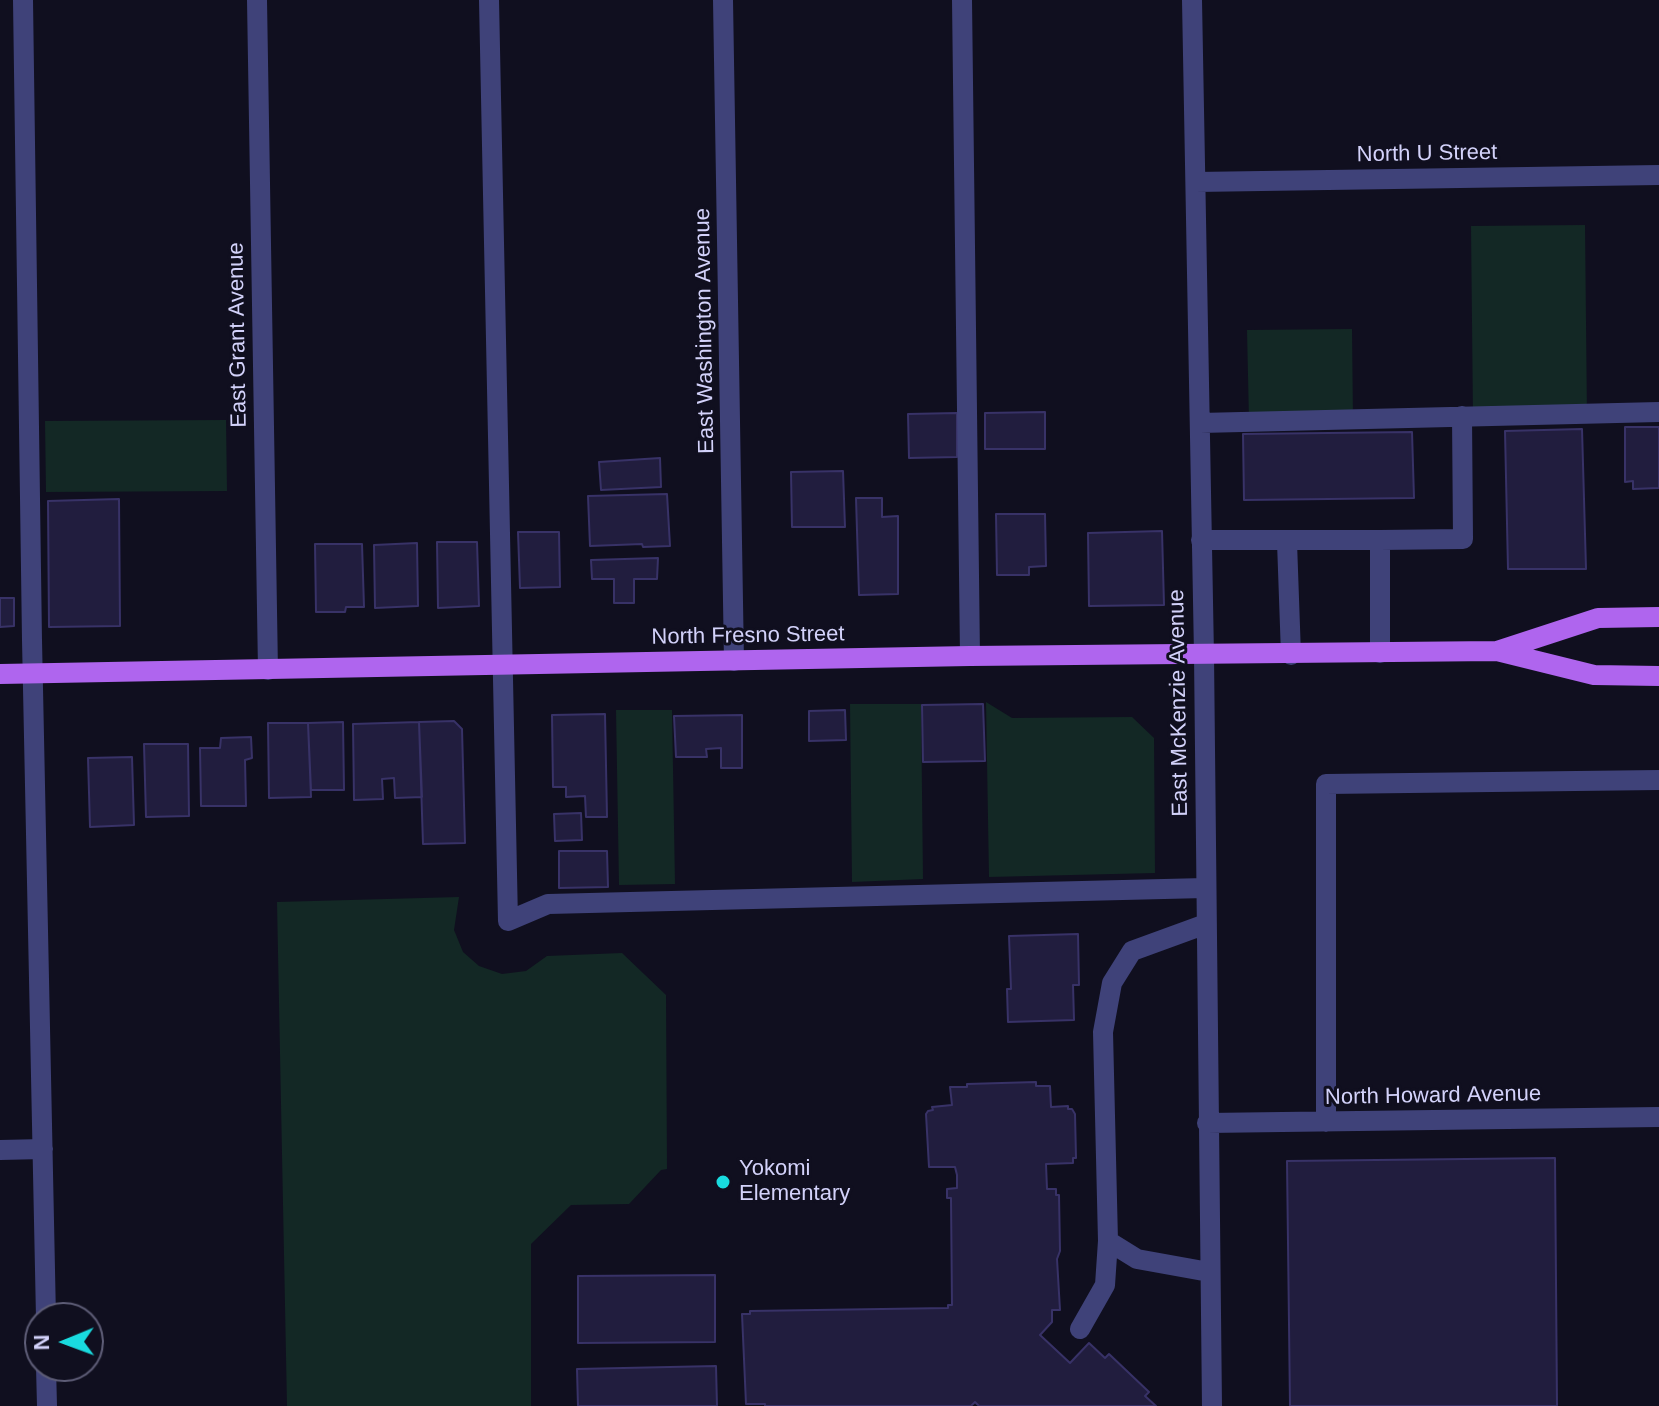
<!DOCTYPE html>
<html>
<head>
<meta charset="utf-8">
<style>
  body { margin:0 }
  #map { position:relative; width:1659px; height:1406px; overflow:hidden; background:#100f1f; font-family:Arial,sans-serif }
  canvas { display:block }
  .north { position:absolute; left:24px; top:1302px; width:80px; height:80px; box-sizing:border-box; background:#100f1f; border:2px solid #5e5d77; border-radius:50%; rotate:269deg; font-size:22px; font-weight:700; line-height:32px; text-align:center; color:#d3d2fa }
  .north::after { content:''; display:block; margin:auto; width:28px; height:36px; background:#19dbdf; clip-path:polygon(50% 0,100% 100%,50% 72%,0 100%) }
</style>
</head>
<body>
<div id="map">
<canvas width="1659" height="1406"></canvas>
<div class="north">N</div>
</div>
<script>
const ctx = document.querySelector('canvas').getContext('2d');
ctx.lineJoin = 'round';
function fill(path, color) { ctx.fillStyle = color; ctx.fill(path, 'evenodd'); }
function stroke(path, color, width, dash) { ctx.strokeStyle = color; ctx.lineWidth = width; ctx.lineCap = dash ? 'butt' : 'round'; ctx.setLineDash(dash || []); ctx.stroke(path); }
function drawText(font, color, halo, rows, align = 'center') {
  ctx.font = font + ' Arial,sans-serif'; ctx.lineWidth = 6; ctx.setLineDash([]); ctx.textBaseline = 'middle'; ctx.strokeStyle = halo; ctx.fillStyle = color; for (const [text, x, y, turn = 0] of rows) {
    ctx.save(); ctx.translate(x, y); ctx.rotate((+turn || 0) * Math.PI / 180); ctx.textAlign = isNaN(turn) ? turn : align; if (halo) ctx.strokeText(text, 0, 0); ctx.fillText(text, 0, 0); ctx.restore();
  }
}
fill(new Path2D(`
  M1585,225L1587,418L1473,419L1471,226Z
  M1352,329L1353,420L1249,421L1247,330Z
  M226,420L227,491L46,492L45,421Z
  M986,702L1012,718L1132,717L1154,738L1155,873L989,877Z
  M850,704H921L923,879L852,882Z
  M616,710H672L675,884L619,885Z
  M459,897L454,930L463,952L479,966L502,974L526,971L547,956L622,953L666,995L667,1169L661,1170L629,1204L571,1205L531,1244V1406H287L277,902Z`), '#132825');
const building = new Path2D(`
  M1045,412V449H985V413Z
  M957,413V457L909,458L908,414Z
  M1625,427H1659V488L1633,489V481L1625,482Z
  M1582,429L1586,569H1508L1505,431Z
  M1412,432L1414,498L1244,500L1243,434Z
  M660,458L661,487L601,490L599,462Z
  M843,471L845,527H792L791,472Z
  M667,494L670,546L643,547L642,544L590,546L588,496Z
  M856,498H882V517L898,516V594L859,595Z
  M119,499L120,626L49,627L48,501Z
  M996,514H1045L1046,566L1029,567V575H997Z
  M1162,531L1164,605L1089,606L1088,533Z
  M518,532H559L560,587L520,588Z
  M437,542H477L479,606L438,608Z
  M417,543L418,606L375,608L374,545Z
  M315,544H362L364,607H346L345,612H316Z
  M658,558L657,579H634V603H614V579H592L591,560Z
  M0,598H14V626L0,627Z
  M983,704L985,761L923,762L922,705Z
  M845,710L846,740L809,741V711Z
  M605,714L607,817H586L585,796L566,797V787H553L552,715Z
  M742,715V768H721V748L706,749L707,757H676L674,716Z
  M454,721L462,729L465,843L423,844L419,722Z
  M343,722L344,790H311L308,723Z
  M419,722L422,797L395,798L394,778L382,779L383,799L354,800L353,724Z
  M268,723H308L311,797L269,798Z
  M251,737L252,758L245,760L246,806H201L200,748H220L221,738Z
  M144,744H188L189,816L146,817Z
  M132,757L134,825L90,827L88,758Z
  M581,813L582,840L555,841L554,814Z
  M559,851H607L608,887L559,888Z
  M1078,934L1079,985H1073L1074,1020L1008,1022L1007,989H1011L1009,936Z
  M1036,1082V1086H1050L1051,1107L1068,1106V1109H1072L1075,1114L1076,1158H1073V1163L1046,1164L1047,1189H1056V1195H1059L1060,1251L1057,1259L1060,1310H1052V1322L1040,1335L1070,1363L1089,1343L1105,1358L1109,1354L1149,1392L1145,1396L1156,1406H979L975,1402L971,1406H765V1404H746L742,1314H750V1311L948,1308V1305H952L951,1198H947V1189L957,1188V1175L955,1167H929L926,1114L928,1111L933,1110L932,1107L952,1105L950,1087H967V1084Z
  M1555,1158L1557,1406H1290L1287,1161Z
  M715,1275V1342L578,1343V1276Z
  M716,1366L717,1406H578L577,1369Z`);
fill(building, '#211d3e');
stroke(building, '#383267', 2);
stroke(new Path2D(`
  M23,0L32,640L46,1318
  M257,0L268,670
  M489,0L508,921L548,904L1205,888
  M723,0L734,661
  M962,0L970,656
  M1192,0L1204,655L1212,1406
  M1196,182L1659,175
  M1200,423L1659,412
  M1201,540H1380V653
  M1380,540L1463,539L1462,416
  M1287,542L1291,655
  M1326,1122V784L1659,780
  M1207,1123L1659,1117
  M0,1150L43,1149
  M1108,1241L1137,1259L1209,1272
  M1080,1329L1105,1285L1108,1241L1103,1032L1112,983L1132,951L1206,924
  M46,1366L47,1406`), '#3f4279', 20);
stroke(new Path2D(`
  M1497,651L1598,618L1659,617
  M0,674L970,656L1497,651L1594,675L1659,676`), '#af65ee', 20);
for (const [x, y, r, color] of [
  [723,1182,8,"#19dbdf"]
]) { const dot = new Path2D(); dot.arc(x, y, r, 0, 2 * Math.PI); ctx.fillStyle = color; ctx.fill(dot); stroke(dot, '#100f1f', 3); }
drawText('22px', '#d3d2fa', '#100f1f', [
  ["North U Street",1427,154,-1],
  ["East Washington Avenue",705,331,-91],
  ["East Grant Avenue",238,335,-91],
  ["North Fresno Street",748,636,-1],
  ["East McKenzie Avenue",1179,703,-91],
  ["North Howard Avenue",1433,1096,-1]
]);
drawText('22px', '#d3d2fa', '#100f1f', [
  ["Yokomi",739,1169],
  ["Elementary",739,1194]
], 'left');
</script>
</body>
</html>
